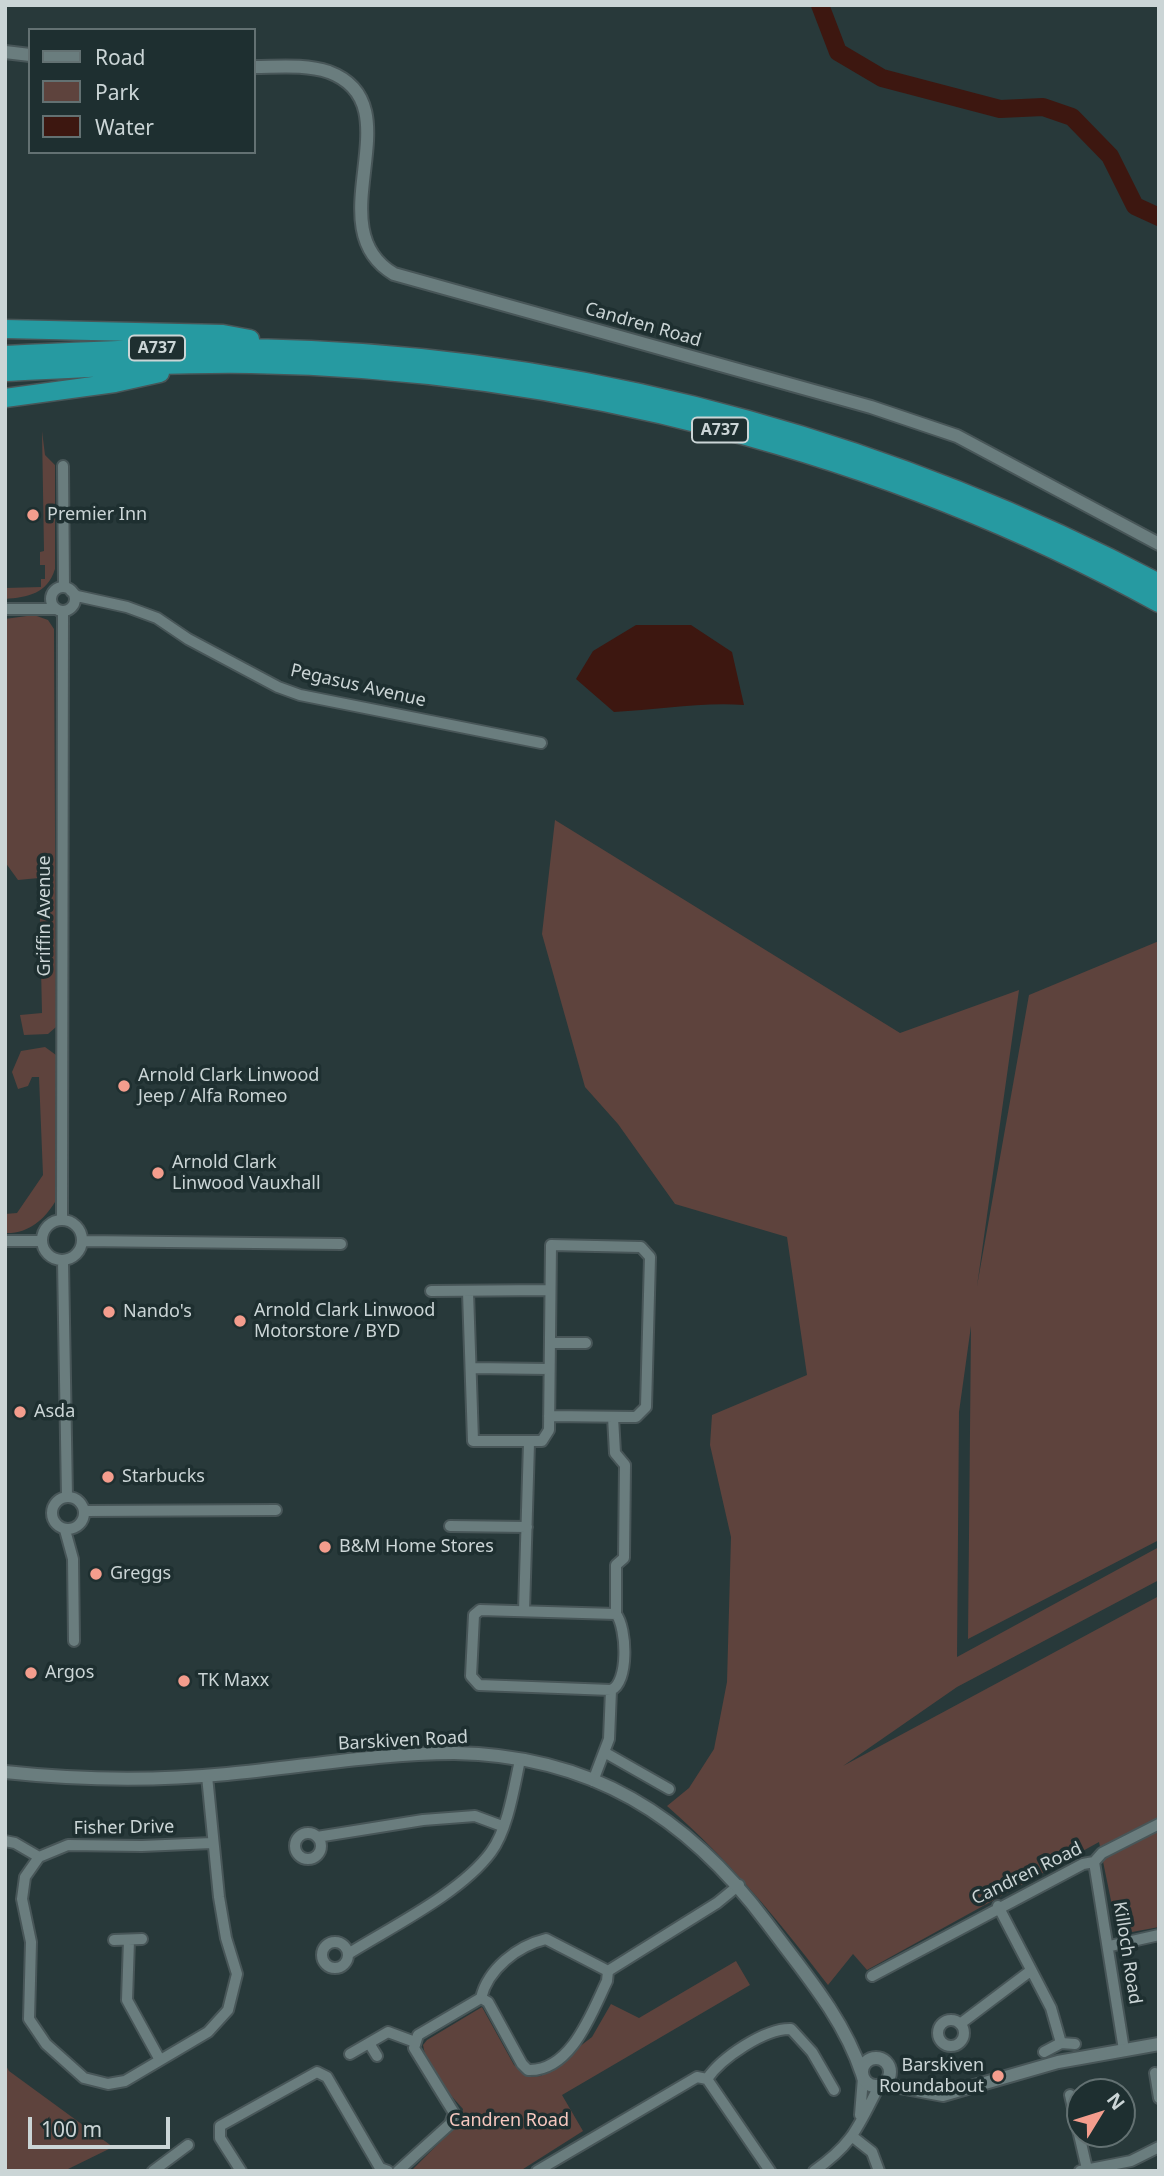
<!DOCTYPE html>
<html>
<head>
<meta charset="utf-8">
<style>
  body { margin:0 }
  #map { position:relative; width:1164px; height:2176px; overflow:hidden; background:#28393a; font-family:"Noto Sans",sans-serif }
  canvas { display:block }
  .frame { position:absolute; inset:0; border:7px solid #cbd5d6; pointer-events:none }
  .legend { position:absolute; left:28px; top:28px; width:228px; height:126px; box-sizing:border-box; background:#1e2f30; border:2px solid #637172; margin:0; padding:9px 12px; list-style:none; font-size:21px; color:#cbd5d6 }
  .legend li { display:flex; align-items:center; gap:14px; height:35px }
  .legend b { width:35px; border:2px solid #637172 }
  .north { position:absolute; left:1066px; top:2078px; width:70px; height:70px; box-sizing:border-box; background:#1e2f30; border:2px solid #637172; border-radius:50%; rotate:52deg; font-size:19px; font-weight:700; line-height:28px; text-align:center; color:#cbd5d6 }
  .north::after { content:''; display:block; margin:auto; width:24px; height:32px; background:#f49d8d; clip-path:polygon(50% 0,100% 100%,50% 72%,0 100%) }
  .scale { position:absolute; left:28px; top:2117px; width:142px; height:32px; box-sizing:border-box; border:4px solid #cbd5d6; border-top:0; padding-left:9px; font-size:21px; line-height:24px; white-space:nowrap; color:#cbd5d6; -webkit-text-stroke:5px #1e2f30; paint-order:stroke }
</style>
</head>
<body>
<div id="map">
<canvas width="1164" height="2176"></canvas>
<div class="frame"></div>
<ul class="legend">
<li><b style="height:9px;background:#6a7d7e"></b>Road</li>
<li><b style="height:19px;background:#5e433d"></b>Park</li>
<li><b style="height:19px;background:#3d1710"></b>Water</li>
</ul>
<div class="north">N</div>
<div class="scale">100 m</div>
</div>
<script>
const ctx = document.querySelector('canvas').getContext('2d');
ctx.lineJoin = 'round';
function fill(path, color) { ctx.fillStyle = color; ctx.fill(path, 'evenodd'); }
function stroke(path, color, width, dash) { ctx.strokeStyle = color; ctx.lineWidth = width; ctx.lineCap = dash ? 'butt' : 'round'; ctx.setLineDash(dash || []); ctx.stroke(path); }
function drawText(font, color, halo, rows, align = 'center') {
  ctx.font = font + ' "Noto Sans",sans-serif'; ctx.lineWidth = 7; ctx.setLineDash([]); ctx.textBaseline = 'middle'; ctx.strokeStyle = halo; ctx.fillStyle = color; for (const [text, x, y, turn = 0] of rows) {
    ctx.save(); ctx.translate(x, y); ctx.rotate((+turn || 0) * Math.PI / 180); ctx.textAlign = isNaN(turn) ? turn : align; if (halo) ctx.strokeText(text, 0, 0); ctx.fillText(text, 0, 0); ctx.restore();
  }
}
fill(new Path2D(`
  M42,431L45,455L55,465V569C47,594 28,597 5,599V588L41,587V579H45V565H40V552L44,551Z
  M34,615L48,620L54,629L56,1027L48,1034L24,1035L20,1015L42,1013L39,878L18,880L5,862V619Z
  M555,820L900,1033L1019,990L977,1286L1029,995L1159,941V1540L968,1639L971,1326L959,1412L957,1657L1159,1547V1580L957,1687L843,1766L1159,1596V1927L1132,1932L1115,1920L1099,1842L867,1970L853,1954L828,1985C775,1917 732,1863 667,1806L689,1788L714,1749L727,1682L731,1537L710,1445L712,1415L807,1375L787,1237L675,1204L618,1124L585,1087L542,934Z
  M45,1047L56,1055L55,1202C44,1220 28,1234 5,1233V1214L17,1213L43,1175L39,1077H32L28,1086L18,1089L12,1072L21,1051Z
  M736,1961L750,1985L562,2095L583,2131L520,2171H411L461,2121L463,2109C447,2091 427,2069 423,2045L427,2040L482,2007L514,2065L529,2077L541,2076L592,2037L611,2004L639,2018Z
  M5,2064L9,2071L113,2147L64,2171H5Z`), '#5e433d');
fill(new Path2D(`
  M636,625H691L732,652L744,705C700,702 658,710 614,712L576,679L593,651Z`), '#3d1710');
stroke(new Path2D(`
  M820,5L838,52L882,78L1000,109L1043,107L1072,117L1110,156L1135,206L1159,217`), '#3d1710', 18);
const minor = new Path2D(`
  M63,466L64,587
  M51 599a12 12 0 1 1 24 0a12 12 0 1 1-24 0Z
  M71,591L77,596L127,607L157,618L188,639L278,687L300,695L541,743
  M5,609H55
  M62,1220L63,611
  M42 1240a20 20 0 1 1 40 0a20 20 0 1 1-40 0Z
  M5,1241H42
  M83,1241L341,1244
  M63,1261L67,1497
  M431,1291L549,1290
  M468,1292L473,1441H542L549,1430L551,1245L641,1247L650,1257L646,1407L636,1417L549,1416
  M550,1343H586
  M471,1368L549,1369
  M613,1417L615,1453L625,1465L624,1558L616,1565V1614
  M52 1513a16 16 0 1 1 32 0a16 16 0 1 1-32 0Z
  M85,1511L276,1510
  M450,1526L527,1527
  M65,1530L73,1559L74,1641
  M480,1610L616,1614C627,1628 629,1683 611,1690L479,1685L471,1676L474,1615Z
  M524,1611L529,1443
  M604,1752L669,1789
  M207,1776L219,1897L226,1938L237,1974L228,2010L208,2032L125,2081L108,2084L84,2078L46,2044L29,2019L31,1942L22,1899L25,1877L39,1857L68,1845L142,1846L212,1843
  M593,1781L609,1739L611,1690
  M295 1846a13 13 0 1 1 26 0a13 13 0 1 1-26 0Z
  M317,1837L423,1820L475,1816L502,1826
  M5,1841L15,1843L39,1857
  M1094,1862L1124,2050
  M998,1906L1051,2008L1061,2043L1075,2044
  M114,1940L142,1939
  M129,1940L127,2000L160,2060
  M322 1955a13 13 0 1 1 26 0a13 13 0 1 1-26 0Z
  M1110,1946L1159,1935
  M348,1954C391,1927 461,1893 491,1852C508,1829 514,1787 520,1760
  M872,1976L1083,1864L1094,1862L1102,1853L1159,1824
  M481,1998L488,2002L522,2064L528,2070C571,2072 592,2012 607,1981L608,1971
  M938 2033a13 13 0 1 1 26 0a13 13 0 1 1-26 0Z
  M960,2024L1029,1972
  M369,2043L377,2056
  M1044,2052L1061,2043
  M350,2054L388,2032L415,2042
  M1155,2073L1159,2098
  M707,2079L770,2171
  M1070,2095L1087,2169
  M860,2115L863,2078
  M853,2137L872,2152L879,2171
  M153,2171L188,2145
  M241,2171L220,2138V2126L317,2072L327,2077L380,2168L388,2171
  M398,2171L450,2124L454,2113L414,2048L418,2035L481,1998C488,1969 517,1946 546,1939L608,1971L717,1903L739,1885
  M537,2171L697,2077L707,2079C721,2058 765,2028 791,2029L812,2052L834,2090
  M814,2171C853,2144 858,2127 879,2086
  M1080,2171L1131,2161L1159,2147`);
const tertiary = new Path2D(`
  M5,52L30,55
  M254,67C278,67 305,64 329,72C417,105 314,227 394,274L871,407L957,436L1159,544
  M5,1772C79,1780 154,1781 227,1774C302,1767 379,1753 454,1753C591,1755 687,1816 767,1923C802,1970 844,2018 862,2074
  M862 2072a14 14 0 1 1 28 0a14 14 0 1 1-28 0Z
  M883,2084L943,2095L1058,2062L1159,2044`);
const trunk = new Path2D(`
  M5,329L223,334L250,339
  M5,355C107,350 209,345 311,350C606,363 897,445 1159,583
  M5,372C87,368 169,363 251,364C564,369 884,452 1159,603
  M5,398L115,383L160,373`);
stroke(minor, '#485658', 14);
stroke(tertiary, '#485658', 16);
stroke(trunk, '#485658', 21);
stroke(minor, '#6a7d7e', 10);
stroke(tertiary, '#6a7d7e', 12);
stroke(trunk, '#269aa1', 18);
for (const [x, y, r, color] of [
  [33,515,7,"#f49d8d"],
  [124,1086,7,"#f49d8d"],
  [158,1173,7,"#f49d8d"],
  [109,1312,7,"#f49d8d"],
  [240,1321,7,"#f49d8d"],
  [20,1412,7,"#f49d8d"],
  [108,1477,7,"#f49d8d"],
  [325,1547,7,"#f49d8d"],
  [96,1574,7,"#f49d8d"],
  [31,1673,7,"#f49d8d"],
  [184,1681,7,"#f49d8d"],
  [998,2076,7,"#f49d8d"]
]) { const dot = new Path2D(); dot.arc(x, y, r, 0, 2 * Math.PI); ctx.fillStyle = color; ctx.fill(dot); stroke(dot, '#1e2f30', 2.5); }
for (const [x, y, w] of [
  [157,348,56],
  [720,430,56]
]) { const box = new Path2D(); box.roundRect(x - w / 2, y - 12.5, w, 25, 5); ctx.fillStyle = '#1e2f30'; ctx.fill(box); stroke(box, '#cbd5d6', 2); }
drawText('bold 16px', '#cbd5d6', null, [
  ["A737",157,348],
  ["A737",720,430]
]);
drawText('18px', '#cbd5d6', '#1e2f30', [
  ["Candren Road",643,325,16],
  ["Pegasus Avenue",358,686,13],
  ["Griffin Avenue",45,916,-90],
  ["Barskiven Road",403,1741,-3],
  ["Fisher Drive",124,1828,-1],
  ["Candren Road",1027,1874,-26],
  ["Killoch Road",1127,1953,81]
]);
drawText('18px', '#cbd5d6', '#1e2f30', [
  ["Premier Inn",47,515],
  ["Arnold Clark Linwood",138,1076],
  ["Jeep / Alfa Romeo",138,1097],
  ["Arnold Clark",172,1163],
  ["Linwood Vauxhall",172,1184],
  ["Arnold Clark Linwood",254,1311],
  ["Motorstore / BYD",254,1332],
  ["Nando's",123,1312],
  ["Asda",34,1412],
  ["Starbucks",122,1477],
  ["B&M Home Stores",339,1547],
  ["Greggs",110,1574],
  ["Argos",45,1673],
  ["TK Maxx",198,1681],
  ["Barskiven",984,2066,"right"],
  ["Roundabout",984,2087,"right"]
], 'left');
drawText('18px', '#f7c8bf', '#1e2f30', [
  ["Candren Road",509,2121]
]);
</script>
</body>
</html>
